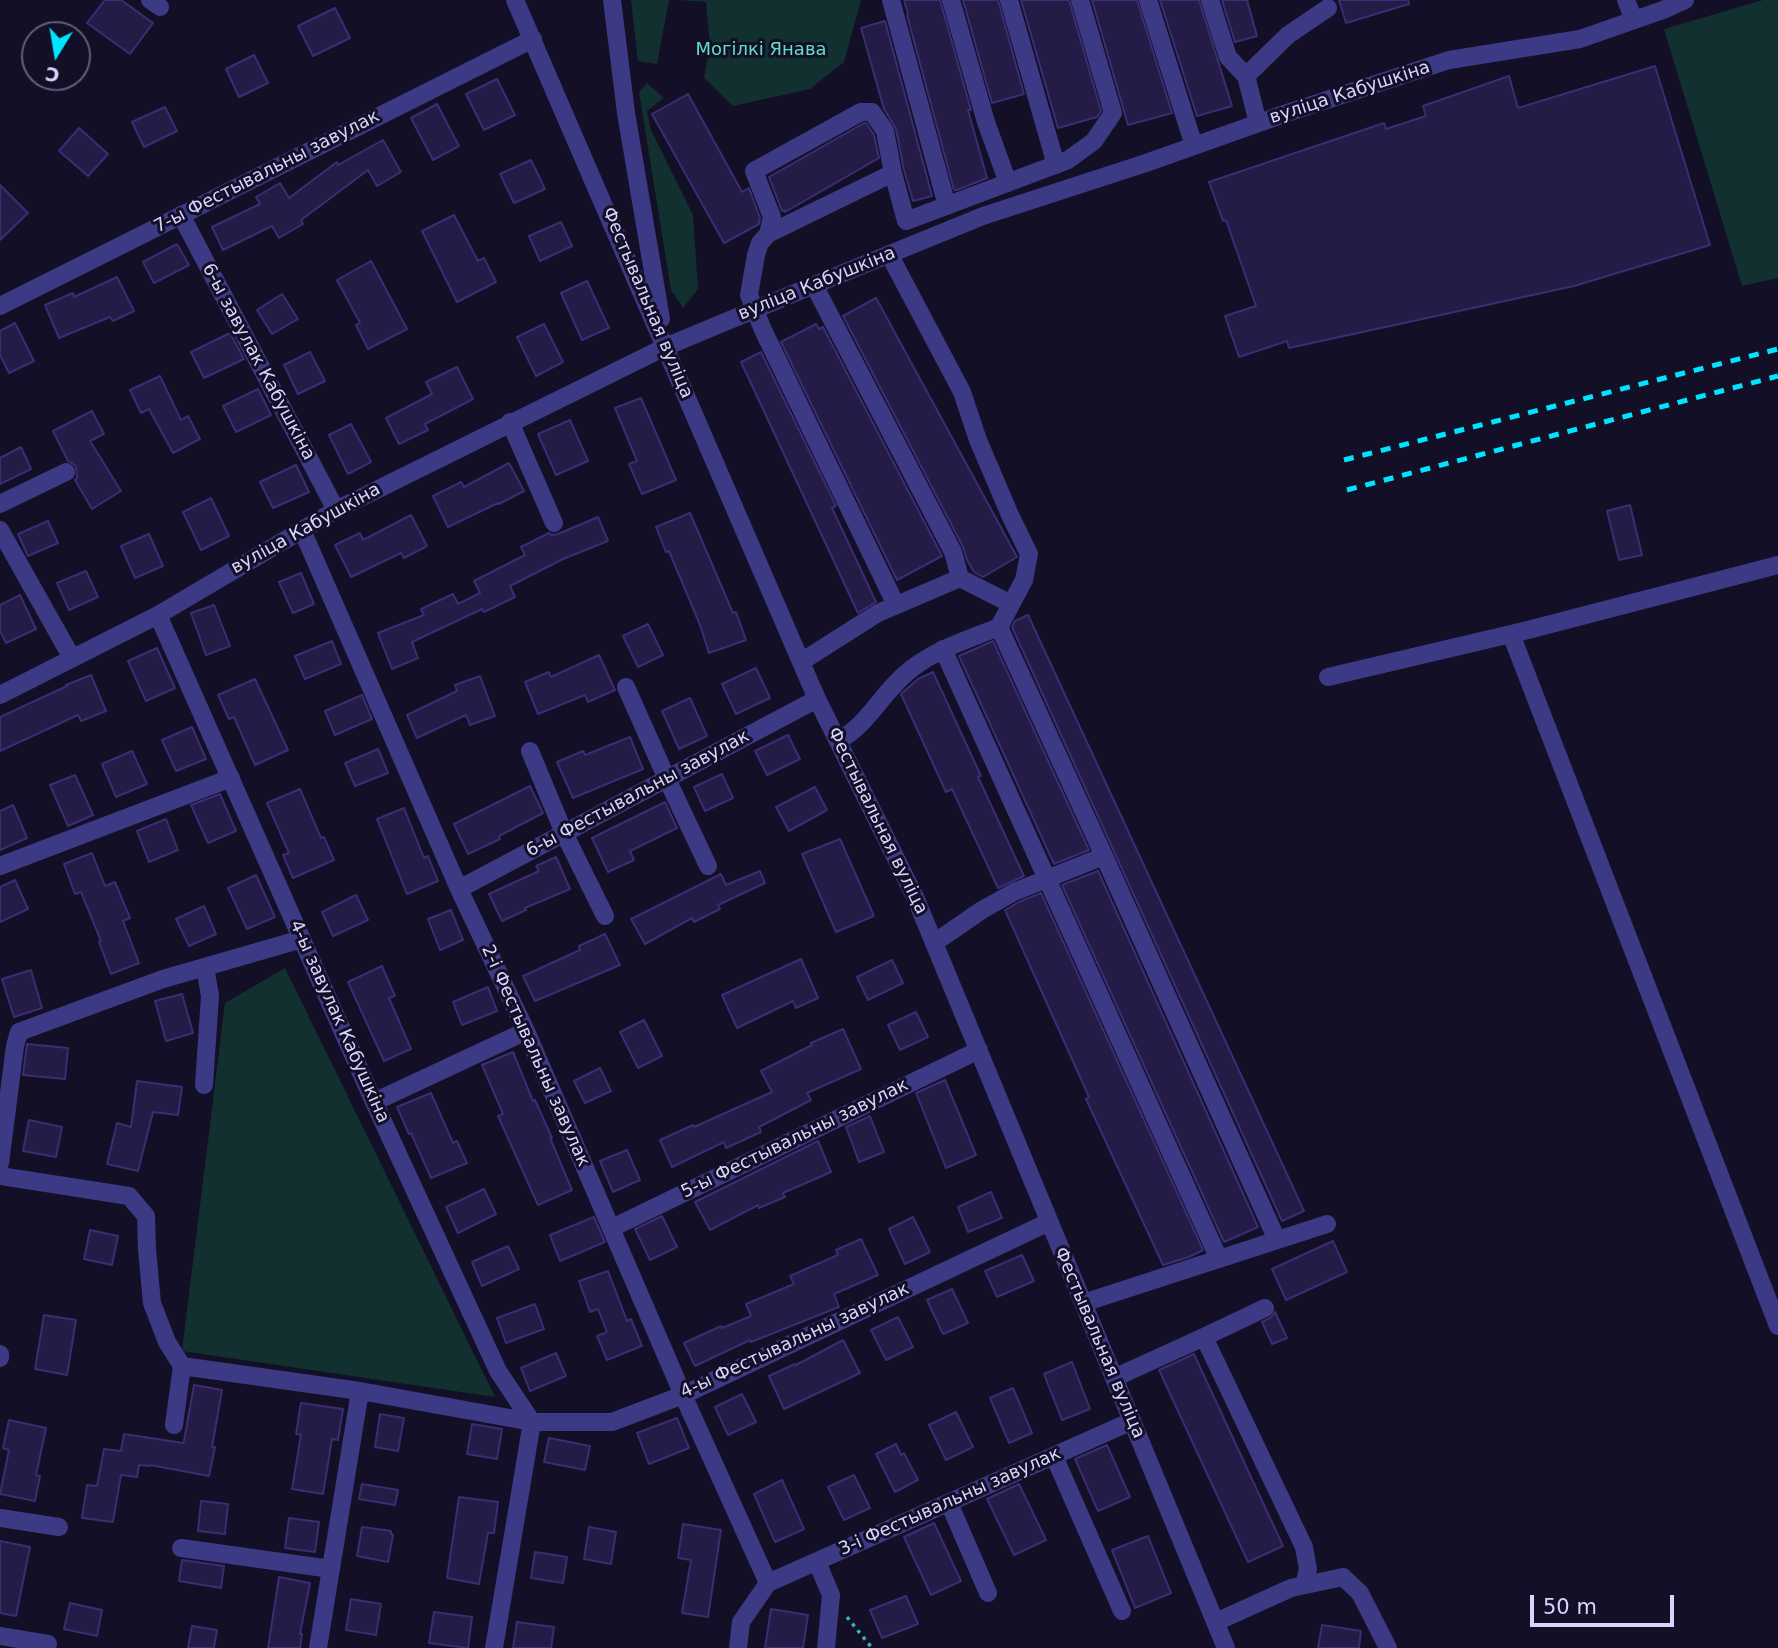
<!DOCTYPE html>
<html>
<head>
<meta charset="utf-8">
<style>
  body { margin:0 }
  #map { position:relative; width:1778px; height:1648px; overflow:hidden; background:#130f26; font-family:"DejaVu Sans",sans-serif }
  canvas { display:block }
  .north { position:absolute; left:21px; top:21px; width:70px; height:70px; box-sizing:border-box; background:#130f26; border:2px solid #625e7d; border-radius:50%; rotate:191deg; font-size:19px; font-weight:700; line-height:28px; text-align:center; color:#d9d4ff }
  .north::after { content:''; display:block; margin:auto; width:24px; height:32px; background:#00e5ff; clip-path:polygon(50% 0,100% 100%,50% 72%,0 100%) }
  .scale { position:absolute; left:1530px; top:1595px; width:144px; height:32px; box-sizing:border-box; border:4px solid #d9d4ff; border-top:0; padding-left:9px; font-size:21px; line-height:24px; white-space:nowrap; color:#d9d4ff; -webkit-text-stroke:5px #130f26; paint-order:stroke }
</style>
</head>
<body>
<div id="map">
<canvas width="1778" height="1648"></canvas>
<div class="north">С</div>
<div class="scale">50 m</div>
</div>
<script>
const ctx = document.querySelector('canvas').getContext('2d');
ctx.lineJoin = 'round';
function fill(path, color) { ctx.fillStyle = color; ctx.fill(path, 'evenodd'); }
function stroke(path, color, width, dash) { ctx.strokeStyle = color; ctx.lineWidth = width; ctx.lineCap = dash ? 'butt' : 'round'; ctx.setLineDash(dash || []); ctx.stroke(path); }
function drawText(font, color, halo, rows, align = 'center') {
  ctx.font = font + ' "DejaVu Sans",sans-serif'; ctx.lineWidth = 6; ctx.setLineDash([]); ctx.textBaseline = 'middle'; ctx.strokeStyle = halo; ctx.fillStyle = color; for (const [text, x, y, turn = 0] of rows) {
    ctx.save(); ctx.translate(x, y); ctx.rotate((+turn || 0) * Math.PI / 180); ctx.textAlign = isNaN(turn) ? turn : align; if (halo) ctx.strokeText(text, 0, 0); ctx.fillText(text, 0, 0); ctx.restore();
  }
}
fill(new Path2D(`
  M631,0H669L657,64L638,61Z
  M679,0H861L844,62L810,89L733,106L704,78L710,46L706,2Z
  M1763,0H1778V278L1742,286L1664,29Z
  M647,83L664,98L647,111L651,130L693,215L698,289L683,308L671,290L639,92Z
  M285,968L495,1397L182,1351L225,1003Z`), '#12302f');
const building = new Path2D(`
  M105,0H121L153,23L130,54L87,23Z
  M904,0H940L971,110H968L987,178L957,190H954L907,15L908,14Z
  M963,0H998L1024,94L992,103Z
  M1021,0H1069L1101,111L1097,117L1058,128Z
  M1092,0H1137L1172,113L1128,125Z
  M1160,0H1199L1232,106L1197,116Z
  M1222,0H1247L1257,36L1235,42Z
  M1339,0H1408L1409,4L1346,23Z
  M335,8L350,38L313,56L298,26Z
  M885,21L932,196L913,201L904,170L896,129L884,109L861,28Z
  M254,55L268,83L239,97L226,69Z
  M1655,66L1710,245L1574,286L1289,348L1287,341L1239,357L1225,316L1256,306L1226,220L1223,221L1209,182L1384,123L1386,129L1426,116L1423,106L1509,76L1518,108Z
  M497,79L515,115L484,130L466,94Z
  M688,94L742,192L749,188L760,218L759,224L724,243L652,114Z
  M437,104L459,146L433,160L411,118Z
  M165,107L177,131L144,147L132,122Z
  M864,123H866L874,135L879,158L785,212L784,210L782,211L769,177Z
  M79,128L108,154L88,176L59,151Z
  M383,140L401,172L377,186L368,170L301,220L303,224L279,238L272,226L223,250L212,227L260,204L256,197L280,183L289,198L337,162L338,165Z
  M531,160L545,189L514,203L500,174Z
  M0,185L28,213L0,240Z
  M454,215L478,261L484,258L496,282L457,302L422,231Z
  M561,222L572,246L540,261L529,236Z
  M177,244L189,265L154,283L143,262Z
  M371,261L407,329L368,349L356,325L360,323L337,280Z
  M117,277L134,311L113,321L110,317L59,338L45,305L73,293L74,297Z
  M587,281L609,328L582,340L561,293Z
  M282,294L298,319L272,334L257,310Z
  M876,298L1017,557L983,577L974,572L967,560L963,547L843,316Z
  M15,323L34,361L9,373L0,355V331Z
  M544,324L563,362L536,376L517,337Z
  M816,324L819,329L823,327L942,556L897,580L781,342Z
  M230,333L244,359L204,378L191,352Z
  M310,352L325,381L298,394L284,365Z
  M761,352L836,506L832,508L876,602L858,613L741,362Z
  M457,367L473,399L425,424L428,430L399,444L386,418L432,394L426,382Z
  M160,376L181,420L188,416L200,439L173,453L149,409L141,413L130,390Z
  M258,389L271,415L236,432L223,406Z
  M641,398L676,480L642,494L629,464L637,461L615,408Z
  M92,411L104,434L90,441L121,491L92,509L75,480L77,478L76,466L68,461L53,431Z
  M570,420L588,461L556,475L538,434Z
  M351,424L371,462L348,474L329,435Z
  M21,447L31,469L0,484V458Z
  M509,463L524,491L499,504L498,503L448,527L433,496L461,482L464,487Z
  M296,465L309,492L273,508L260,482Z
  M211,498L229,536L201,550L183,512Z
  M1630,505L1642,555L1619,560L1607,511Z
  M690,513L733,613L736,612L746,640L709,653L700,625L669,551L666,552L656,527Z
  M411,515L427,546L404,558L401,553L351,577L335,545L360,533L363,540Z
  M598,517L608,541L563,559L510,586L515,597L484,612L482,609L412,642L418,658L392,669L378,633L424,615L421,609L453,594L458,604L480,593L474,581L525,555L521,547L549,533L551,535L558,534Z
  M48,521L58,543L28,556L18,534Z
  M149,534L163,566L135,578L121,546Z
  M86,571L98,597L69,610L57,583Z
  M301,573L314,604L293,613L279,582Z
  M20,595L36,629L6,643L0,631V605Z
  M214,605L230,646L206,655L191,613Z
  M1028,615L1304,1211L1282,1221L1012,627L1015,621Z
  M648,624L663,655L638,667L623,636Z
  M332,641L341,664L305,679L295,656Z
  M993,641L1089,850L1054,864L959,656Z
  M157,648L175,688L146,701L128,661Z
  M599,655L615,690L588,702L585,695L538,714L525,682L549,672L551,677Z
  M756,668L770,698L736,714L722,684Z
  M933,672L981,776L978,777L1024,876L998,888L952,789L946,792L901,694L918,679Z
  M91,675L106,711L81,721L78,715L0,751V717L67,686L66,685Z
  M480,676L495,716L470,725L466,715L417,738L407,715L457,691L455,685Z
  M255,679L288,750L255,765L234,717L229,719L218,695Z
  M362,695L372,719L335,735L325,711Z
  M690,698L707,736L679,749L662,711Z
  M192,727L206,759L176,771L162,740Z
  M788,735L800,759L767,775L755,751Z
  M630,737L643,769L573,798L557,762L583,751L585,755Z
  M378,749L388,773L355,786L345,763Z
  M132,751L147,784L116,797L102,764Z
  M722,774L733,798L705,811L694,787Z
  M75,775L93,815L68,826L50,785Z
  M530,786L543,813L499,836L500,839L468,854L454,824Z
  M815,787L827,810L789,831L776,807Z
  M300,789L321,838L324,837L334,860L293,878L283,855L289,853L267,803Z
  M220,794L236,831L208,843L191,805Z
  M665,802L677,828L630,851L634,860L608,872L592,838Z
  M13,805L27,838L0,850V811Z
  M404,808L424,858L428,856L438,881L407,894L377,819Z
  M166,819L178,850L149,862L137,831Z
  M840,839L874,916L836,932L802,854Z
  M92,853L105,886L115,882L130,918L123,921L139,963L111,974L99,942L101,941L81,892L75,894L64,864Z
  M556,857L570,889L525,908L526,910L502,921L489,894L539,871L536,866Z
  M760,871L765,883L718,905L720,909L694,922L692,918L645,944L631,919L721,874L726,885Z
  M1098,871L1258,1227L1224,1242L1062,885Z
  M256,875L275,917L247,929L228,888Z
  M15,880L28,909L0,922V887Z
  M1041,893L1203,1250L1189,1257L1163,1265L1086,1099L1089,1097L1005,910L1019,902Z
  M356,895L368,920L333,936L322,912Z
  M204,906L216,934L189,946L176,919Z
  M451,910L463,940L440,950L428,919Z
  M605,934L620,965L535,1001L523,976L580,950L579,946Z
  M801,959L818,998L796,1008L793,1001L737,1028L722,995Z
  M892,960L903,983L868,1000L857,977Z
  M382,966L395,996L389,998L411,1049L384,1061L348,982Z
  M31,970L42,1008L14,1017L2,979Z
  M488,987L497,1011L462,1025L453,1002Z
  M182,994L193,1033L166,1041L155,1001Z
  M916,1012L928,1037L900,1050L888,1025Z
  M644,1020L662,1056L638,1068L620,1032Z
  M843,1029L861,1069L807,1093L811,1100L759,1127L761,1132L726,1148L724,1142L672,1167L660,1140L693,1125L694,1127L772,1092L761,1071L812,1045L811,1043Z
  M27,1044L68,1048L65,1079L23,1075Z
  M513,1052L533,1101L535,1100L552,1138H550L572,1190L538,1205L498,1116L503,1114L482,1065Z
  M600,1068L611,1091L585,1103L574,1081Z
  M945,1080L976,1155L946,1168L916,1093Z
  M137,1081L182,1087L178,1115L153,1112L138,1171L107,1164L117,1123L131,1127Z
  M431,1093L453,1143L457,1141L467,1163L431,1178L411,1133L409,1134L397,1107Z
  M870,1116L884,1152L859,1162L846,1127Z
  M29,1120L62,1127L56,1157L23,1151Z
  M818,1141L831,1172L783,1193L785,1197L759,1208L758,1205L710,1230L695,1202Z
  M627,1150L640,1180L613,1192L600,1161Z
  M484,1189L496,1214L458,1233L446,1207Z
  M991,1192L1002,1218L968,1232L958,1207Z
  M662,1216L677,1247L650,1260L635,1229Z
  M594,1217L605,1242L560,1261L550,1235Z
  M913,1217L930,1252L905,1264L889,1229Z
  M90,1230L118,1236L112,1265L84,1259Z
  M861,1239L878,1275L834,1294L839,1307L751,1342L750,1340L695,1366L684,1343L721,1326L722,1328L751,1316L746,1304L794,1284L790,1276L838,1255L836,1250Z
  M1333,1241L1347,1272L1286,1300L1272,1269Z
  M508,1246L519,1269L482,1286L472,1262Z
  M1022,1255L1034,1281L997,1297L985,1271Z
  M608,1271L627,1321L631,1319L642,1346L607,1360L597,1336L607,1332L598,1309L590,1312L579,1281Z
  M952,1289L968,1323L943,1334L927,1300Z
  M535,1304L544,1329L506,1343L497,1318Z
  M1275,1312L1287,1338L1272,1344L1262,1322L1270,1318Z
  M44,1315L76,1320L67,1375L35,1369Z
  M898,1317L913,1347L886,1360L871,1330Z
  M843,1340L860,1373L784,1409L769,1376L795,1364L796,1365Z
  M556,1353L566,1376L530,1391L521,1368Z
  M1194,1354L1283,1546L1248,1562L1159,1370Z
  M1072,1362L1090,1409L1062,1420L1044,1374Z
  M194,1385L222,1390L212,1447H215L209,1476L150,1465V1466L139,1465L137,1477L121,1475L113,1522L82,1518L87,1485L97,1486L104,1449L121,1451L124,1434L183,1443L184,1441Z
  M1013,1388L1032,1433L1009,1443L990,1398Z
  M742,1394L756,1422L728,1435L715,1407Z
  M301,1403L343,1409L338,1440L332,1439L323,1494L292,1489L301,1435L296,1434Z
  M956,1412L973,1447L946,1460L929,1425Z
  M380,1414L404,1418L398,1451L375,1447Z
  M677,1418L689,1448L649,1464L637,1433Z
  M9,1420L46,1428L36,1475L40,1476L35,1501L0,1494L9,1450L3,1448Z
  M472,1424L502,1429L497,1459L467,1454Z
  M549,1438L590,1446L585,1470L544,1462Z
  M896,1444L901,1455L904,1453L918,1480L895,1492L876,1454Z
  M1107,1445L1130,1497L1098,1511L1075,1459Z
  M854,1475L870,1508L844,1520L828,1487Z
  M782,1480L804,1529L775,1542L754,1494Z
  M362,1484L398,1490L395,1505L359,1499Z
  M1019,1484L1046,1540L1014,1555L987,1499Z
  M459,1497L498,1502L494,1533H488L479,1584L447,1578Z
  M201,1501L228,1504L225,1534L198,1531Z
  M289,1518L319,1522L315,1552L285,1548Z
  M934,1523L961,1581L931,1595L904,1537Z
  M683,1524L721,1530L708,1617L682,1613L691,1560L678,1558Z
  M362,1527L391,1531V1534L393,1535L388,1562L357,1556Z
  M589,1527L616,1532L611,1564L584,1559Z
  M1148,1536L1171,1593L1135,1608L1112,1550Z
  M0,1541L30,1547L16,1616L0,1613Z
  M535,1552L567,1557L563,1583L531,1578Z
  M182,1560L224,1566L221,1588L179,1581Z
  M279,1577L310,1583L300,1634H302L300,1648H268Z
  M906,1596L918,1624L882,1638L870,1610Z
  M351,1599L381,1604L376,1635L346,1630Z
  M70,1603L102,1610L97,1636L64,1629Z
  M771,1609L808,1615L803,1648H765Z
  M434,1612L472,1617L468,1648L429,1643Z
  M517,1622L554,1627L551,1648H513Z
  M1322,1625L1361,1631L1359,1648H1318Z
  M192,1626L217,1630L214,1648H188Z`);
fill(building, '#241b47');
stroke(building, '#3b2d73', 2);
stroke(new Path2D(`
  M847,1617L872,1648`), '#2fb8b0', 3.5, [3.5, 5]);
stroke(new Path2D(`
  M150,0L160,7
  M515,0L817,699L915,897L1226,1648
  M612,0L626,113L661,319
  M891,0L947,206
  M951,0L986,122L1008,183
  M1009,0L1056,165
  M1148,0L1194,146
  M1210,0L1228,57L1246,76L1258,123
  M1626,0L1634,20
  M1246,76L1288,35L1328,8
  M181,215L336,510
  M768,234L893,173
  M889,254L962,392L978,440L1010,515L1029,554L1024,580L999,627
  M0,306L533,39
  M510,422L554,523
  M0,504L66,472
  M0,530L72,658
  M302,530L459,889L526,1031L683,1395L768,1583
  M960,578L1011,604
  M896,605L763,330L749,295L756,255L760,243L768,234L772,217L754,171L861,112H872L885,131L893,173L906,221L1068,160L1094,141L1113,113L1080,0
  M158,615L374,1102L498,1371L532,1422
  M1511,634L1778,1326
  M943,649L1219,1259
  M801,662L878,613L960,578L953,552L814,285
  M1328,677L1528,630L1778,565
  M626,687L667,779L708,866
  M0,695L158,615L336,510L665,347L814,285L983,216L1146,163L1287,113L1449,60L1580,39L1663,10L1685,0
  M838,741C866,726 880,697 903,676C930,651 964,641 999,627L1104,856L1014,892L982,910L934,943
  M530,751L564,833L605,916
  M1104,856L1277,1240
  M0,866L231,778
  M459,889L817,699
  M204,1085L210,996L205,967
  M374,1102L526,1031
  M0,1163L15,1046L19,1032L163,979L302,939
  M0,1176L129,1196L146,1216L147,1249L152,1303L167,1342L182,1366
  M612,1228L979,1050
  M1083,1303L1327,1224
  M1204,1337L1265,1308
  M0,1354V1358
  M1114,1378L1204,1337L1304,1547L1308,1569L1304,1585
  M174,1425L182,1366L360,1391L532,1422H612L683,1395L1049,1222
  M1054,1456L1122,1611
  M949,1503L988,1593
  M0,1518L59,1527
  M181,1548L331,1569
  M817,1562L831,1595L826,1648
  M768,1583L1132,1421
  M1216,1622L1291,1588L1343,1577L1360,1593L1388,1648
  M0,1636L48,1644
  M318,1648L360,1391
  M494,1648L532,1422
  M738,1648L741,1622L768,1583`), '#3d3a85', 18);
stroke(new Path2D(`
  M1344,460L1778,349
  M1347,490L1778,376`), '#00e5ff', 5, [10, 9]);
drawText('18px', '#5fe0c0', '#130f26', [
  ["Могілкі Янава",761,50]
]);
drawText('18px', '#d9d4ff', '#130f26', [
  ["вуліца Кабушкіна",1350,93,-18],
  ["7-ы Фестывальны завулак",267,172,-27],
  ["вуліца Кабушкіна",817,284,-22],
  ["Фестывальная вуліца",647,303,67],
  ["6-ы завулак Кабушкіна",258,362,62],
  ["вуліца Кабушкіна",306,529,-29],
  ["6-ы Фестывальны завулак",638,794,-28],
  ["Фестывальная вуліца",877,821,64],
  ["4-ы завулак Кабушкіна",339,1022,66],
  ["2-і Фестывальны завулак",535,1056,66],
  ["5-ы Фестывальны завулак",795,1139,-26],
  ["4-ы Фестывальны завулак",795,1341,-25],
  ["Фестывальная вуліца",1099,1343,67],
  ["3-і Фестывальны завулак",950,1502,-24]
]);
</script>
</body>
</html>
